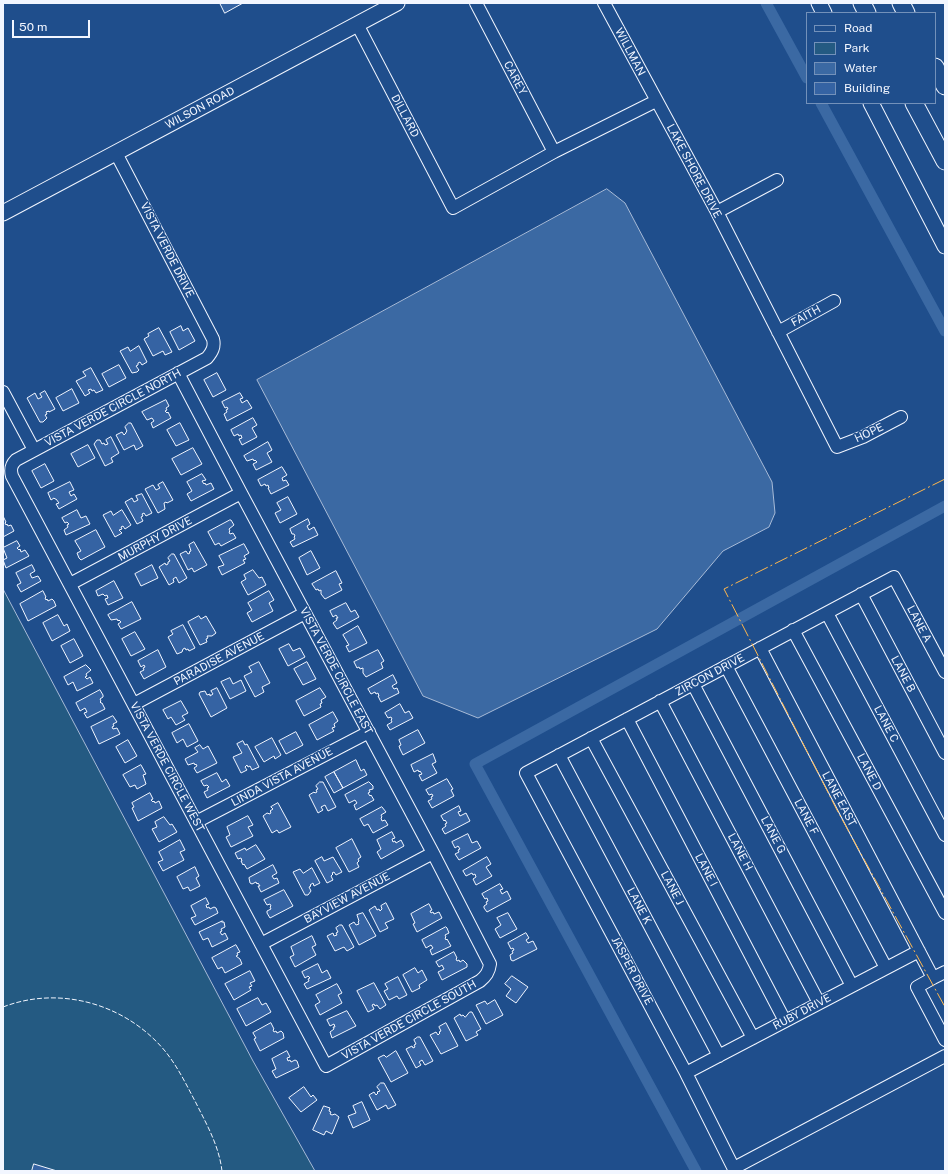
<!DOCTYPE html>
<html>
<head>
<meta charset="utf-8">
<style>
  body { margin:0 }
  #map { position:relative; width:948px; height:1174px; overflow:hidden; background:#1f4e8c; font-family:"Public Sans",sans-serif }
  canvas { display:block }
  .frame { position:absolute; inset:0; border:4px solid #f2f6ff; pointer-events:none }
  .legend { position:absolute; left:806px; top:12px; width:130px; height:92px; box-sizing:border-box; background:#1f4e8c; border:1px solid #7391ba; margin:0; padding:5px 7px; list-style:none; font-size:12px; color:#f2f6ff }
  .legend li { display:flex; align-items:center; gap:8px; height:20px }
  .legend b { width:20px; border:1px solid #7391ba }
  .scale { position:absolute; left:12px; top:20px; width:78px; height:18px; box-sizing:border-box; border:2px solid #f2f6ff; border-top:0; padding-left:5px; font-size:12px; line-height:14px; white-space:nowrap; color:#f2f6ff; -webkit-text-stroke:3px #1f4e8c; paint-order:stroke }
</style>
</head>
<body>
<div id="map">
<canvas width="948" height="1174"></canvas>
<div class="frame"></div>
<ul class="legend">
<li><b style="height:5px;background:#1f4e8c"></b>Road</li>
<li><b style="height:11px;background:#245a82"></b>Park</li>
<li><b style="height:11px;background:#3b69a3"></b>Water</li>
<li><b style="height:11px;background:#3563a3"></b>Building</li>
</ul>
<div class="scale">50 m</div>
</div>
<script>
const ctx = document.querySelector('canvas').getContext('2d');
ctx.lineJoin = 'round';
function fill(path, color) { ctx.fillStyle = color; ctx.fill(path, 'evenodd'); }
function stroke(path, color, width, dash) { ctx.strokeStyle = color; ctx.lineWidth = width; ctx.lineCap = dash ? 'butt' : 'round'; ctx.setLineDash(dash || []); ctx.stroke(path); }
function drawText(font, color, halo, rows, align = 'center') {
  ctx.font = font + ' "Public Sans",sans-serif'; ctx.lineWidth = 3; ctx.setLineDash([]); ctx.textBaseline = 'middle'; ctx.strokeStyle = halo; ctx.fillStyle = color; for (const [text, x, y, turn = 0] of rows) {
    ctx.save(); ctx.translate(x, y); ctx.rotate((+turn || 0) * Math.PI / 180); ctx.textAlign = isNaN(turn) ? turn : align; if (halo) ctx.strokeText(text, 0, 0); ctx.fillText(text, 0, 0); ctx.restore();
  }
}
const green = new Path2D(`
  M3,589L253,1061L315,1171H3Z`);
fill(green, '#245a82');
stroke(green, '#a8bbd7', 1);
const water = new Path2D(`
  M607,189L625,203L772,482L775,513L769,527L723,551L657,629L478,718L423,696L257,380Z`);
fill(water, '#3b69a3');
stroke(water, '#a8bbd7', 1);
stroke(new Path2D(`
  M941,323L945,320`), '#3b69a3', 3);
stroke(new Path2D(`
  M766,3L807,78
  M821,103L945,331
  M696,1171L475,764L945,506`), '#3b69a3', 11);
const building = new Path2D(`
  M220,3H243L225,13Z
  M181,326L183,331L188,328L195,341L179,350L170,332Z
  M159,328L172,352L165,355L163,351L153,356L144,339L149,336L148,334Z
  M139,346L147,362L142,365L140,362L138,363V365L136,366L139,370L137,372L132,373L120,351L128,347L130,351Z
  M119,365L126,378L109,387L102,374Z
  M91,368L103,390L96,393L94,390L92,391L91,389L88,390L90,393L85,396L76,381L86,376L83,372Z
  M217,373L226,390L213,397L204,380Z
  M72,389L79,403L63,411L56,398Z
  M45,391L55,409L49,412V411L46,412L47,414L45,415L47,418L43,422H40L27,398L35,393L38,399L42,397L40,394Z
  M240,393L243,398L240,399L242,403L247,400L252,408L227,421L224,414L227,412L226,410L228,409L227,407L225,408L222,402Z
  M166,400L169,406L166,408L167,410L165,411L167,413L168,412L171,418L153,428L151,423L154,421L152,418L147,420L142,412Z
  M253,418L257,425L252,428L257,437L242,445L239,439L242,438L241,435L239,436L238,434L234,436L231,430Z
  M129,423H131L143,446L136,450L134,445L124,450L116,435L122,432L124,435L126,433V432L127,431L125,427Z
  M180,423L189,440L176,446L167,430Z
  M111,437L119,453L111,458L113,462L105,466L94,444L97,440H100L102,444L104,443L105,445L108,444L106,440Z
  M268,442L272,450L267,453L272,462L256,470L253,464L257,462L255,460L254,461L253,459L247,461L244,456Z
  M88,445L95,458L78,467L71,454Z
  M193,448L202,464L181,475L172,459Z
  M45,464L54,481L41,488L32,471Z
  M282,467L287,475L282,478L283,481L286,480L289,485L271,494L268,488H269L268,485L266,486L265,484L261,486L258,480Z
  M202,474L206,480L202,481L204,484L205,483L206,485L211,483L214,489L191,501L187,494L192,491L187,482Z
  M70,482L74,490L69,492L71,496L74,494L77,499L59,509L56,504L59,503L56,499H55L54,498L51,500L48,493Z
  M163,482L173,500L167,503L166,502L164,503L165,509L158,513L145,489L153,485L156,490L160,488L158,485Z
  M142,494L152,513L146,516L144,513L142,514L143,516L141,517L143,521L137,524L125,502L132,498L134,502L138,500L136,496Z
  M288,497L297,514L280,523L275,513L281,510L277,503Z
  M77,510L81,518L86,516L90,524L66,535L64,530L68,527L67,525L69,524L67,522L65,523L62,518Z
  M122,510L131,525L125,529L123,526L121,527L122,529L119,530L122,533L115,537L103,515L111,511L113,515Z
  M3,516L6,522L5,523L6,525L7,524L8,526L11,525L14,531L3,537Z
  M308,519L310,524L307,526L309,530L314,527L318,535L293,547L290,542L295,539L294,537L295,536L294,534H292L290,529Z
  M230,520H231L234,525L229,529L230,531L229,532L230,534L233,533L236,538L221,546L219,543L215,545L208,532Z
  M96,530L105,547L81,560L79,558L77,553L81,551L75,541Z
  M17,541L20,546L17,548L19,550L20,549L21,552L25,550L29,556L6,568L3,560L7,558L3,548Z
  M194,542L207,565L194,572L192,568L188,570L180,554L186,551L188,554L190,553L189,552L191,551L189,545Z
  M244,544L249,553L244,556L246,559L243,560L245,563L222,575L218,567L224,565L219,556Z
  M311,551L320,568L307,575L299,558Z
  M172,554H174L187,578L179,583L176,577L173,579L174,582L169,585L159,567L165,563L166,565L168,564V562L170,561L168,558Z
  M32,565L35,571L30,574L32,578L38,576L41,581L21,592L17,585L21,583L16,573Z
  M152,565L158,578L141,586L135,574Z
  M253,570L259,578L262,577L266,585L248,595L241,582L246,579L244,575Z
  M336,571L342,583L339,584L342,590L325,599L321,594V590L319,591L318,589L316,590L312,584Z
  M114,581L123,598L108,605L105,599L108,598L107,595L105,596L103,594L98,596L96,591Z
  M43,591L46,597L45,598L46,600L47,599L48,601L52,599L54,601L56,606L28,621L20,604Z
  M269,591L274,600L269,603L273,611L252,622L247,613L252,610L248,603Z
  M132,602L141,619L121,629L118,624L121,622L119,620L118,621L117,619L111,620L108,615Z
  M346,603L351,612L355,610L359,617L337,629L333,623L337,620L336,618H338L336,615L333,617L330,611Z
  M58,615L64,626L67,624L70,631L52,641L43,623Z
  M199,616L201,619L206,616L216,633L212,636H207L208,638L206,639L207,642L200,645L188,622Z
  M183,625L195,648L189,651L188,649L186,650L185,648L183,649L182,652L177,654L168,637L173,634L171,631Z
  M358,626L367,643L349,652L346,646L349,645L343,635Z
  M135,632L145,649L131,656L122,639Z
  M74,639L83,656L70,663L61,646Z
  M289,644L293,651L300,648L305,657L288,666L279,649Z
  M158,650L166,667L144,679L140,672L144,670L143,668L145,667L144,665L141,667L138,661Z
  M378,650L384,661L381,663L383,668L366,677L363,673V668L360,669L359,667L357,668L354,662Z
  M259,662L270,683L262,687L264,692L255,697L244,676L252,672L249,667Z
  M307,662L316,679L303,685L294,669Z
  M86,665L91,670L86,674L87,676L85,677L87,679L90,677L93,683L77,691L73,682L68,685L64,677Z
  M393,675L397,683L392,686L394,689L397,688L399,693L381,702L378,696H379L378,693L376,694L375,692L371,694L368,689Z
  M230,678L233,684L241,680L246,691L230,699L221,682Z
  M217,688L227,708L211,717L199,694L200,692L205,691L207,695L210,694V696L213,694L211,691Z
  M320,688L326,697L321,700L322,703L320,704L321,707L304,716L296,701Z
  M100,690L103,695V697L100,699L101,701L100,702L101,703H102L105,709L87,718L84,713L87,712L85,708L80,711L76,703Z
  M181,701L188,713L182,716L185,720L176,725L171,717L168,719L163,710Z
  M400,704L405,713L409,711L413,718L390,730L387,725L392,722L391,720L392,719L391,717L388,718L385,713Z
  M333,712L338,721L334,724L335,727L332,728L334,731L317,740L309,725Z
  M113,716L117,722L113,724L114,726L112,727L113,729L117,728L120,734L99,744L91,727Z
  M189,724L198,741L187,747L183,739L177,743L172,733Z
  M418,730L425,743L403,755L400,749L399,746L401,745L399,740Z
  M296,732L303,745L286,754L279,741Z
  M272,738L281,755L275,759L274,756L264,762L255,747Z
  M128,740L137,756L125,763L116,747Z
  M243,741L245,745L247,744L259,767L252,770L250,766L248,767L247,765L245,767L247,770L241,773L233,757L242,753L237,744Z
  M200,745L203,749L208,746L217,763L197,773L194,768L197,766L196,764L195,765L194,763L188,765L185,759L198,752L195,748Z
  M433,754L436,762L432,764L437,773L422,781L419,775L422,774L420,771L419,772L418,770L414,772L411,765Z
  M356,760L361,771L364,769L367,775L343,788L334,772Z
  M141,765L146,774L143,775L146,784L137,789L135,785L130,787L123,775Z
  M334,772L343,788L334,793L325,777Z
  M217,773L222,782L226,779L230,786L207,798L204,792L208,790L207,788L209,787L207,785L204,786L201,781Z
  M447,779L453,789L451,790L454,796L432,808L428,801L432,799L431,797L433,796L432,794L429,795L426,790Z
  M320,782H323L336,807L328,811L325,805L321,807L323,810L318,813L309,795L314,792L315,793L317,792L316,790L318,789L316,786Z
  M369,782L373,786V789L369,790L370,792L368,793L370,796L371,795L374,800L356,810L354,805L357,803L355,800L349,803L345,795Z
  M150,793L153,799L151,800L153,802L154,801L155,803L159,801L162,808L138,821L132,808L134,807L132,803Z
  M278,803L291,827L279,833L277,830L272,833L263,816L267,813L270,814L271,812L270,811L273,809L271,807Z
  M459,806L461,811L458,812L460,816L466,813L470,821L445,834L442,829L446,826L445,824L447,823L445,820L444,821L441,816Z
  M382,807L386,812L381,815L382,817L381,818L382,821L385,820L388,825L373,833L368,824L364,826L360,819Z
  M248,816L253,825L248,827L253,836L231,847L226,837L230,835L227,827Z
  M164,817L170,825L172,824L177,832L159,842L152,829L157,827L155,822Z
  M392,832L395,838L392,839L393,842L395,841L396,843L401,840L404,846L381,859L377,852L381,849L377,840Z
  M468,834L472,843L477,841L481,848L459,860L455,854L459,852L458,850L460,849L458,846L455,848L452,842Z
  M352,839L361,857L358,859L359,861L357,863L359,867L349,872L336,848Z
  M180,840L185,850L180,852L184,860L163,871L158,862L163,860L159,852Z
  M256,845L265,859L247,869L244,864L243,865L241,861H242L241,858L238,859L235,853L245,848L246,850Z
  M322,857L324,861L333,857L342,872L336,875L334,872L332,873L333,874L331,876L333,880L327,883L315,861Z
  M487,857L491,864L486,867L492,876L476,885L473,879L476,877L475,874L473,875L472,873L466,876L463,871Z
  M273,865L277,873L272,876L274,879L277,878L279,883L261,892L258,886H260L258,883L257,884L256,882L252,884L250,883L249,878Z
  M195,867L199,876L196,878L200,886L190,891L188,887L183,889L177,877Z
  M312,868L320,883L314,886L313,883L310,885L311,886L309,887L311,891L308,895H305L293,872L300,869L303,873Z
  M500,884L503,889L500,890L502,894L507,891L511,899L487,912L484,908V906L487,904L486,902L488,901L487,898L485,899L482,894Z
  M284,890L293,906L270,918L267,913V911L271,909L270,907L271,906L270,904L267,905L264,900Z
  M206,898L209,904L206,905L207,908L209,907L210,909L214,907L216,908L218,913L195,925L191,918L196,916L191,906Z
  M386,903L394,919L385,923L388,928L380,932L369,910L375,906L377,910L379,909L380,911L382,909L381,906Z
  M429,904L432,910L430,911L431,913L433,912L434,914L439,912L442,918L417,932L413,924L415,923L411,914Z
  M363,913L376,936L359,945L349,925L354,922L356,925L359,924L358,922L359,921L357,915Z
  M508,913L517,929L500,938L495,929L501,925L497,918Z
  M222,922H224L225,927L221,929L222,931L220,932L222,935L225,933L228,939L212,947L208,938L203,940L199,932L222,921Z
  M340,925H342L354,947L347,951L344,947L335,951L327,936L333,933L334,936L337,935L336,933L338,932L336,928Z
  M446,927L447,928L449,933L445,935L446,937L445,938L446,940L447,939L451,946L432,955L430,950L433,948L431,945L426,948L422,940Z
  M526,933L529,938L526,940L528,943L533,941L537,949L513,961L511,960L510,955L513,953L512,951L514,950L513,948L511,949L508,943Z
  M312,936L316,945L312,947L316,955L295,967L290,957L294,955L291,947Z
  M236,945L240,952L237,953L238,955L236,956L240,959L242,964L225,973L222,967L218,969L212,958Z
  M454,952L457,958L456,959L457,961L459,960L460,962L463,960L467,964V967L442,980L438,972L444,969L442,965L439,967L436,962Z
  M318,964L322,973L327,970L331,978L307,989L304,984L309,981L308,979L310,978L308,976L305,978L302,972Z
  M415,968L418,973L422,970L427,980L419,985L420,988L412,992L403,975Z
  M250,971L255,981L250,983L252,986L249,987L251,990L234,1000L225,984Z
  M512,976L528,987L516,1003L506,996L511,989L505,984Z
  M398,977L407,995L399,999L397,996L389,1000L384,991L388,989L385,984Z
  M374,983L386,1005L380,1009L377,1005L375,1006L374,1004L372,1005L374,1009L368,1012L357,991Z
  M337,984L342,993L338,995L342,1003L320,1015L315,1005L320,1002L316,995Z
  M258,998L262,1005L266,1003L271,1012L246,1026L237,1009Z
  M495,1000L503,1015L486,1024L476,1005L485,1001L487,1004Z
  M347,1011L356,1026L332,1038L330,1032L334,1029L333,1027H335L334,1024L330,1026L327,1020Z
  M470,1012H472L481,1029L476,1032L478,1035L466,1041L454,1018L460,1014L461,1016L463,1015L465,1017Z
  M271,1023L274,1029L273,1030L274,1032L276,1031L277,1033L281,1031L283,1033L284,1038L260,1051L254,1039L256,1038L253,1033Z
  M446,1023L458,1046L441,1054L430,1035L436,1032L438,1035L440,1033L439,1032L441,1031L439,1027Z
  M418,1037H420L433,1061L425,1065L422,1060L419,1062L421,1065L416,1068L406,1049L412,1046L413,1048L415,1047L414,1045L416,1044L414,1040Z
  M287,1051L290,1057L287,1058L288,1061L290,1060L291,1062L295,1060L297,1061L299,1067L276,1078L272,1071L276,1069L272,1059Z
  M396,1051L408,1073L391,1082L378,1058L384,1055L386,1057Z
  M381,1083H384L396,1105L388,1109L386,1105L377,1110L369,1095L374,1092L376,1095L378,1093L377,1092L380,1091L377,1087Z
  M304,1087L311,1097L313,1095L317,1100L301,1112L289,1098Z
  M362,1102L370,1120L353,1128L348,1116L356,1113L353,1106Z
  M324,1106L330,1108L329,1111L331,1112L330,1114L332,1115L335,1114L339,1117L332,1134L326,1131L324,1135L313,1130Z
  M34,1164L57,1171H32Z`);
fill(building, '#3563a3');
stroke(building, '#f2f6ff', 1);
const minor = new Path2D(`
  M476,3L554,152
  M604,3L717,212L837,447L863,437L901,417
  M357,24L453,208L554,152L656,101
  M116,153L213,339C215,347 212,352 207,358L16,460C11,465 10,469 12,476L326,1066L480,981C486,976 489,972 490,964L433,853L241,493L178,373
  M717,212L777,180
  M778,332L834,301
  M3,392L34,450
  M70,584L241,493
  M861,594L945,753
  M827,613L945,835
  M793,630L945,913
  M760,648L933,978L917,987L945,1040
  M726,666L886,968
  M693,684L852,986
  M660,701L819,1003
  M134,704L305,613
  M627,719L785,1021
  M591,738L753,1038
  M559,755L719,1056
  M196,822L369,732
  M261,944L433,853
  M933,978L945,972
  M686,1073L919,951
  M734,1168L945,1056
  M735,1171L686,1073L526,773L894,577L945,672`);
const major = new Path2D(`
  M819,3L824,13
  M871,103L945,246
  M3,213L397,3`);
const highway = new Path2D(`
  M862,3L867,13
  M901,3L906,13
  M935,67L945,86
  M914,103L945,161`);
stroke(minor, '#f2f6ff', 14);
stroke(major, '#f2f6ff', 17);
stroke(highway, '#f2f6ff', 19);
stroke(minor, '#1f4e8c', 12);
stroke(major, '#1f4e8c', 15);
stroke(highway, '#1f4e8c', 17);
stroke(new Path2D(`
  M3,1007C60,985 126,1004 165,1051C178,1067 187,1086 196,1103C207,1125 219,1146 222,1171`), '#f2f6ff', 1, [5, 2]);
stroke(new Path2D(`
  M945,479L724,589L837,810L945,1007`), '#ffb74d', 1, [14, 3, 2, 3]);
drawText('11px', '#f2f6ff', '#1f4e8c', [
  ["WILLMAN",630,52,62],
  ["CAREY",515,78,62],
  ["WILSON ROAD",200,108,-28],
  ["DILLARD",405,116,62],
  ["LAKE SHORE DRIVE",694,171,62],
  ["VISTA VERDE DRIVE",167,250,63],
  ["FAITH",806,316,-29],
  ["VISTA VERDE CIRCLE NORTH",113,408,-28],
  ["HOPE",869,433,-25],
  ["MURPHY DRIVE",155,539,-28],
  ["LANE A",919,624,62],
  ["PARADISE AVENUE",219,659,-28],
  ["VISTA VERDE CIRCLE EAST",336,671,62],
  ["LANE B",903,674,62],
  ["ZIRCON DRIVE",710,675,-28],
  ["LANE C",886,724,62],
  ["VISTA VERDE CIRCLE WEST",167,767,62],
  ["LANE D",869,772,62],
  ["LINDA VISTA AVENUE",282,777,-28],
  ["LANE EAST",839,799,62],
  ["LANE F",806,817,62],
  ["LANE G",773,835,62],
  ["LANE H",740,852,62],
  ["LANE I",706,870,62],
  ["LANE J",672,888,62],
  ["BAYVIEW AVENUE",347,898,-28],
  ["LANE K",639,906,62],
  ["JASPER DRIVE",632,971,62],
  ["RUBY DRIVE",802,1012,-28],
  ["VISTA VERDE CIRCLE SOUTH",409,1020,-29]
]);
</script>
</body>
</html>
